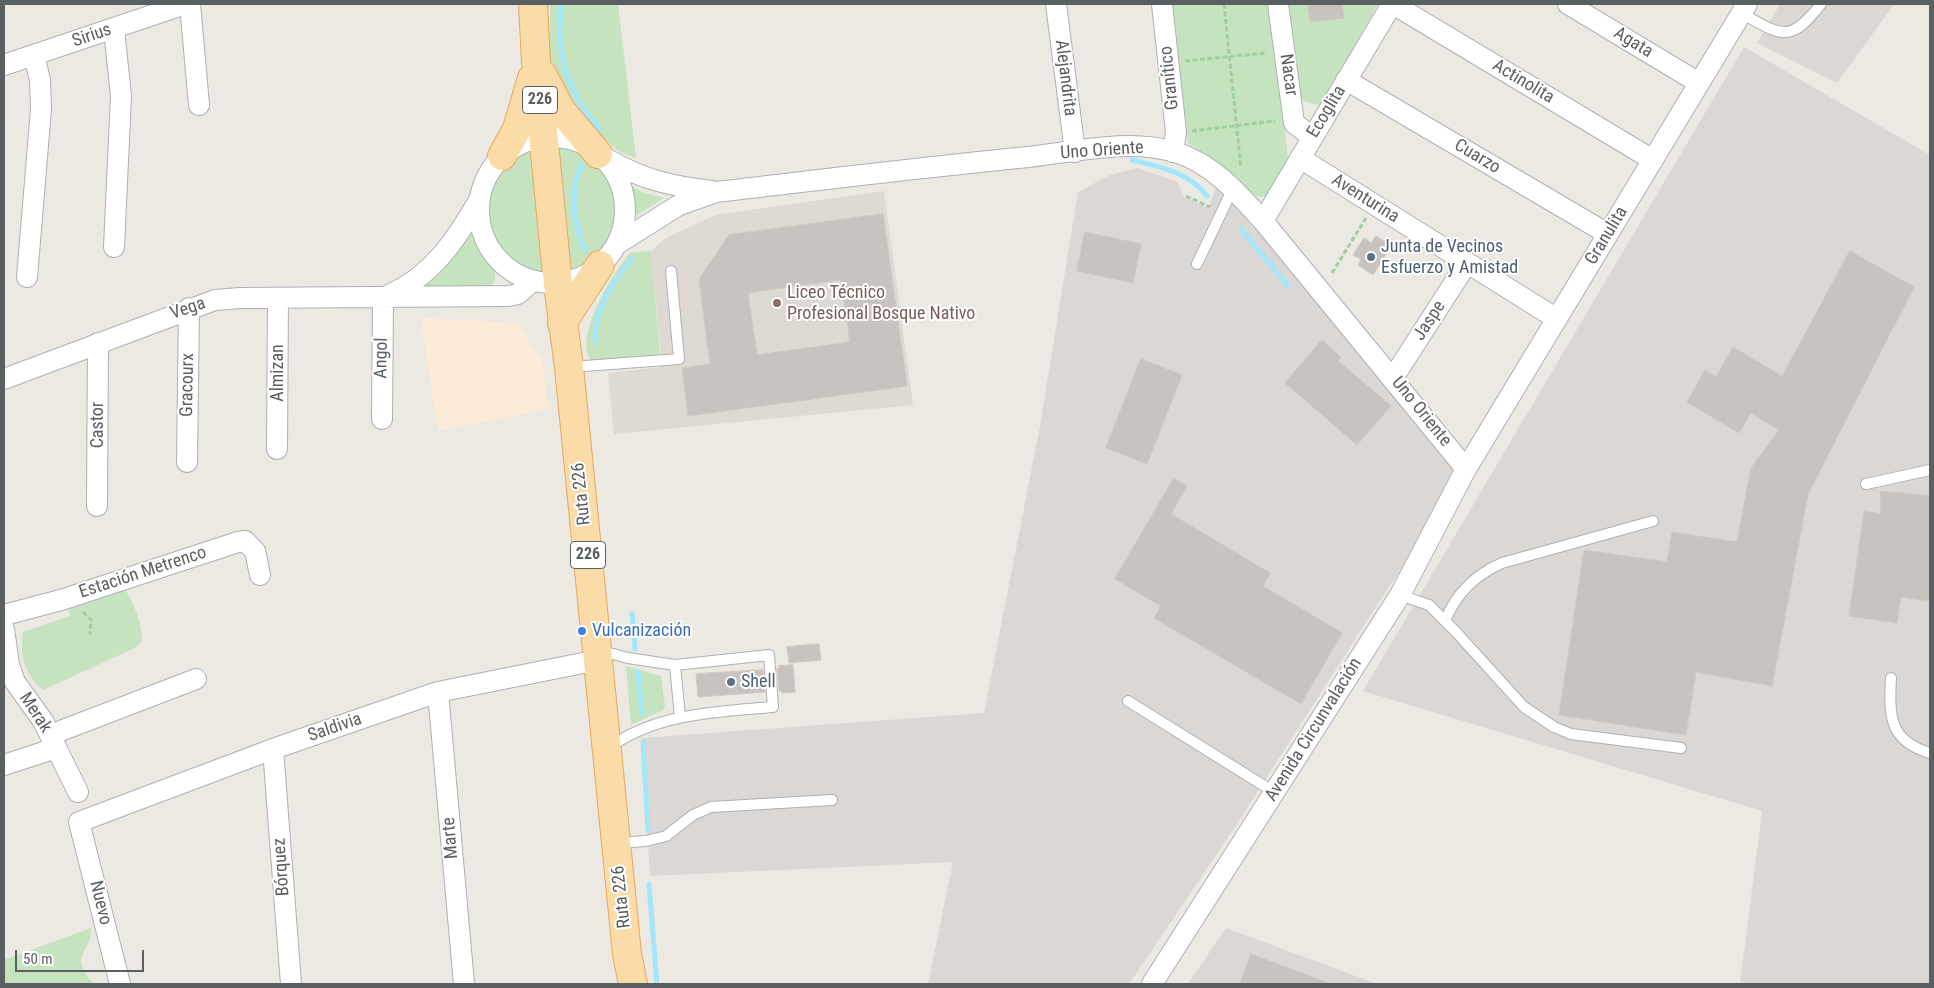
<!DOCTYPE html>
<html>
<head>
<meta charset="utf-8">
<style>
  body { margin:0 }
  #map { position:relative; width:1934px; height:988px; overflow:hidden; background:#ece8e2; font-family:"Roboto Condensed",sans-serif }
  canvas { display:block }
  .frame { position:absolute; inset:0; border:5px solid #5a5f62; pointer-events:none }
  .scale { position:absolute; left:15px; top:950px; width:129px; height:22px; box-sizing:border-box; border:2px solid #5a5f62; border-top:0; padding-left:6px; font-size:15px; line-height:18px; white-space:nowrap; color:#5a5f62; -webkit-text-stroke:4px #fff; paint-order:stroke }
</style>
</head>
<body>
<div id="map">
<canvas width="1934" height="988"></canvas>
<div class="frame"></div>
<div class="scale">50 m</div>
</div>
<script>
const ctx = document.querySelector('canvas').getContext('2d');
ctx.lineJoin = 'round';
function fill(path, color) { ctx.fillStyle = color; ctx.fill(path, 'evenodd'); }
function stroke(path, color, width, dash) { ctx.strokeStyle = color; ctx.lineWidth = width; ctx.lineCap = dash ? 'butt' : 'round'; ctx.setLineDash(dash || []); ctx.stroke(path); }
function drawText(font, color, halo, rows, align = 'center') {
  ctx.font = font + ' "Roboto Condensed",sans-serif'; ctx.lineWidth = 4; ctx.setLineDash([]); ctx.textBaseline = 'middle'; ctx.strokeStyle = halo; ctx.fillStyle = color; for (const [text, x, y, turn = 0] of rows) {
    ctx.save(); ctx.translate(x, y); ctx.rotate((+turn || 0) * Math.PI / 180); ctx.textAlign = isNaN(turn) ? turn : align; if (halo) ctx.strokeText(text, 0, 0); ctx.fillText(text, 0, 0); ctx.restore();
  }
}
fill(new Path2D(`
  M421,318L517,323L542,361L548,409L438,431Z`), '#fcecd7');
fill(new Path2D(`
  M1780,4H1894L1837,83L1757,43Z
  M1744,47L1930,155V984H1740L1762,811L1363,691Z
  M1138,168L1177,182L1184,197L1208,208L1217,186L1264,236L1467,478L1388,588L1235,827L1129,984H928L953,862L650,876L641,738L984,713L1040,426L1078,192L1110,175Z
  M1226,928L1377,984H1188Z`), '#dbd7d4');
fill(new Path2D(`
  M884,191L913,405L614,434L608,373L662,367L651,251L666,238L715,215Z`), '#dfd9d3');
fill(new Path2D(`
  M550,4H618L636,158L620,152L579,120L549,63Z
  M1173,4H1270L1288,158L1271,192L1266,197L1253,196L1225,169L1188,143Z
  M1287,4H1378L1324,102L1316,105L1301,100Z
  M557,147C606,147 635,205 607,246C598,259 583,265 569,271Z
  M533,149L544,273C533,270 524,269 515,263C481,242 478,195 504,167C511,158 523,154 533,149Z
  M629,185L644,193L664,198L629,220L632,208Z
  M473,224L476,240L495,272V281L490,287L410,290Z
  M651,251L660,356L593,362C570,342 614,270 630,253Z
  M123,586C134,604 142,621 142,641L137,647L43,690C25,676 19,653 23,632L70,616L68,602Z
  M626,666L661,676L665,706L663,710L631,725Z
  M91,928C92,953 67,955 94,984H4V960Z`), '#c6e3bf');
stroke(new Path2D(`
  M561,4C561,16 559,30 560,42C563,72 578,109 600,129
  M1132,160C1160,167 1189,172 1207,196
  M582,164C569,190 573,224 585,250
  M1241,229L1288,286
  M595,342C593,311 613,282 632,259
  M632,614L635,649
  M638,672L642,714
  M643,742L648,830
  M649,884L657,984`), '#a3e7fb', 5);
const building = new Path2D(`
  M1308,4H1342L1344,18L1311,22Z
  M883,214L907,386L688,416L682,368L710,364L699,279L729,235ZM841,280L850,342L757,355L748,293Z
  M1085,232L1141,244L1133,283L1077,271Z
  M1376,236L1391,246L1373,275L1358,265L1361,259L1353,255L1364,238L1371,243Z
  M1850,251L1914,287L1808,494L1772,686L1696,672L1686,735L1559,715L1584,550L1667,562L1672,532L1737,542L1751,468L1779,430L1751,413L1739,433L1687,402L1705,370L1716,377L1733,347L1782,376Z
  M1322,340L1341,357L1338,361L1391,406L1357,445L1285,383Z
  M1141,359L1182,375L1147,464L1106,448Z
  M1174,478L1187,486L1171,514L1270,573L1263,586L1342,633L1301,704L1154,618L1161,606L1115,579Z
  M1881,491L1930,496V601L1901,597L1897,623L1849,616L1864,511L1880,514Z
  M819,644L821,660L789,663L787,647Z
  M793,665L795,692L782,693L781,691H779L777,668H780L779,666Z
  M763,670L765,692L698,697L696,674Z
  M1251,954L1328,983V984H1240Z`);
fill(building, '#c8c3bf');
stroke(building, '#d1c8c0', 1);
const service = new Path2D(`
  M1741,13C1781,35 1789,45 1821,4
  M1197,264L1233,188
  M571,367L679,359L671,271
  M1866,484L1930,470
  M1400,595L1429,605L1456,632L1524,707L1554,727L1571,734L1681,748
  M1445,621C1456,593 1475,575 1502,563L1653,521
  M598,650L628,658L675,665L769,655L773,707C717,712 658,713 610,747
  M675,665L680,717
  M1891,678C1889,716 1889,741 1930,753
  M1128,701L1274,792
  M616,843L646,841L666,836L693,815L711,807L832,800`);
const minor = new Path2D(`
  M190,4L199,105
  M1056,4L1075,152
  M1162,4L1176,132L1173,152
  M1278,4L1294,123L1312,137
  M1393,4L1653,160
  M1568,4L1699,83
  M4,65L185,4
  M1346,80L1608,234
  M479 210a73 73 0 1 1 146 0a73 73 0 1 1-146 0Z
  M1300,158L1557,319
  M607,159C643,180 671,186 712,191
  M1263,221L1392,4
  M617,244L679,205L716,192C820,180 924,167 1028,157C1076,152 1128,138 1175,152C1213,164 1237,192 1263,221L1466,469
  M114,247L121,96L114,29
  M27,277L41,109L40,80L34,55
  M389,295C432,276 456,240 479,200
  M1393,378L1467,263
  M4,379L215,300L240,298L508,296L518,294L533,281
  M382,419L383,298
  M277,449L278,298
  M187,462L189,308
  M97,506L98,343
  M4,615L61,600L238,542L245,541L255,551L260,575
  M4,629L9,665L15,682L43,721L78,792
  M438,692L464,984
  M50,735L196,679
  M273,749L291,984
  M4,765L56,748
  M120,984L79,822L273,749L438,692L598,660
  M1152,984L1400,595L1466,469L1747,4`);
const primary = new Path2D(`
  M533,4L536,62L558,284L569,367L627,954L633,984
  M542,74L561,110L598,154
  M502,156L517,129L532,78
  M562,323L600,265`);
stroke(service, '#adb1b4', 12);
stroke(minor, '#adb1b4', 22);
stroke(primary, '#eaa55c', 30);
stroke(new Path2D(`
  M1224,4L1241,168
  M1185,61L1266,53
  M1192,131L1275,121
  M1186,196L1210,207
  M1332,273L1366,218
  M83,612L91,620L90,635`), '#a0cfa2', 3, [5, 2.5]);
stroke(service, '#fff', 10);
stroke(minor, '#fff', 20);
stroke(primary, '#fbdca8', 28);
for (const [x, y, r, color] of [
  [1371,257,5,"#5c6f8a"],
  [777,303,5,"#8d6e63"],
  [582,631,5,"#3f7fe0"],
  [731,682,5,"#5c6f8a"]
]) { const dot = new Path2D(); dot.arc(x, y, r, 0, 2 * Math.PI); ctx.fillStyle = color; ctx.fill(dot); stroke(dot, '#fff', 2); }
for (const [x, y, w] of [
  [540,100,35],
  [588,555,35]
]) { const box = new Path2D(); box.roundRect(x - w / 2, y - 13.5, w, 27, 4); ctx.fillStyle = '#fff'; ctx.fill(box); stroke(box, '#5a5f62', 1); }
drawText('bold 16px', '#5a5f62', null, [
  ["226",540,100],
  ["226",588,555]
]);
drawText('18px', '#5a5f62', '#fff', [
  ["Sirius",92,36,-19],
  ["Agata",1633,43,31],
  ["Nacar",1288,75,82],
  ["Alejandrita",1065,78,83],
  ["Granítico",1170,78,-96],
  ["Actinolita",1523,82,31],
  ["Ecoglita",1327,112,-59],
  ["Uno Oriente",1102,151,-4],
  ["Cuarzo",1477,157,31],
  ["Aventurina",1365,199,32],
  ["Granulita",1607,236,-59],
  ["Vega",188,309,-19],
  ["Jaspe",1430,321,-57],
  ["Angol",382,358,-89],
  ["Almizan",278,373,-90],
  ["Gracourx",188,385,-89],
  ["Uno Oriente",1421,412,51],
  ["Castor",98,425,-90],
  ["Ruta 226",582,494,-96],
  ["Estación Metrenco",143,573,-18],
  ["Merak",35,713,57],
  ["Saldivia",335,728,-19],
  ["Avenida Circunvalación",1314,730,-58],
  ["Marte",451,838,-95],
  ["Bórquez",282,867,-94],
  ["Ruta 226",622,897,-96],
  ["Nuevo",100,903,76]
]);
drawText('18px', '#4e5e75', '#fff', [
  ["Junta de Vecinos",1381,247],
  ["Esfuerzo y Amistad",1381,268],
  ["Shell",741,682]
], 'left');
drawText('18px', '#785e54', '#fff', [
  ["Liceo Técnico",787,293],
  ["Profesional Bosque Nativo",787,314]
], 'left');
drawText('18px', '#366cbe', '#fff', [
  ["Vulcanización",592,631]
], 'left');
</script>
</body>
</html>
